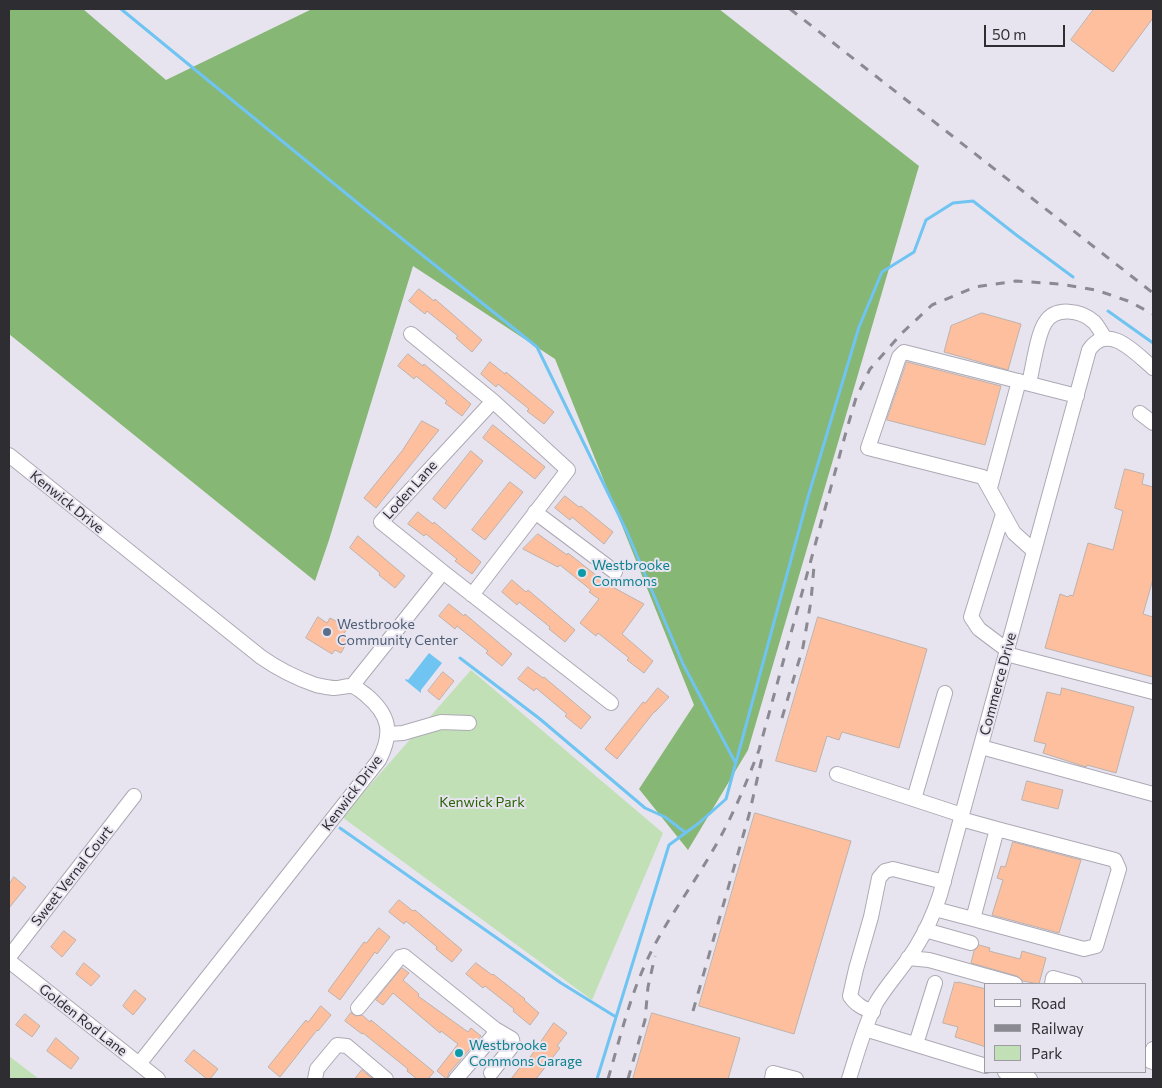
<!DOCTYPE html>
<html>
<head>
<meta charset="utf-8">
<style>
  body { margin:0 }
  #map { position:relative; width:1162px; height:1088px; overflow:hidden; background:#e7e4f0; font-family:Commissioner,sans-serif }
  canvas { display:block }
  .frame { position:absolute; inset:0; border:10px solid #2e2d31; pointer-events:none }
  .legend { position:absolute; left:984px; top:983px; width:162px; height:90px; box-sizing:border-box; background:#e7e4f0; border:1px solid #9d9ba4; margin:0; padding:6px 9px; list-style:none; font-size:15px; color:#2e2d31 }
  .legend li { display:flex; align-items:center; gap:10px; height:25px }
  .legend b { width:25px; border:1px solid #9d9ba4 }
  .scale { position:absolute; left:984px; top:25px; width:81px; height:22px; box-sizing:border-box; border:2px solid #2e2d31; border-top:0; padding-left:6px; font-size:15px; line-height:18px; white-space:nowrap; color:#2e2d31; -webkit-text-stroke:4px #e7e4f0; paint-order:stroke }
</style>
</head>
<body>
<div id="map">
<canvas width="1162" height="1088"></canvas>
<div class="frame"></div>
<ul class="legend">
<li><b style="height:6px;background:#fff"></b>Road</li>
<li><b style="height:6px;background:#8b8991"></b>Railway</li>
<li><b style="height:14px;background:#c1e0b6"></b>Park</li>
</ul>
<div class="scale">50 m</div>
</div>
<script>
const ctx = document.querySelector('canvas').getContext('2d');
ctx.lineJoin = 'round';
function fill(path, color) { ctx.fillStyle = color; ctx.fill(path, 'evenodd'); }
function stroke(path, color, width, dash) { ctx.strokeStyle = color; ctx.lineWidth = width; ctx.lineCap = dash ? 'butt' : 'round'; ctx.setLineDash(dash || []); ctx.stroke(path); }
function drawText(font, color, halo, rows, align = 'center') {
  ctx.font = font + ' Commissioner,sans-serif'; ctx.lineWidth = 4; ctx.setLineDash([]); ctx.textBaseline = 'middle'; ctx.strokeStyle = halo; ctx.fillStyle = color; for (const [text, x, y, turn = 0] of rows) {
    ctx.save(); ctx.translate(x, y); ctx.rotate((+turn || 0) * Math.PI / 180); ctx.textAlign = isNaN(turn) ? turn : align; if (halo) ctx.strokeText(text, 0, 0); ctx.fillText(text, 0, 0); ctx.restore();
  }
}
fill(new Path2D(`
  M471,670L663,833L592,1000L342,817Z
  M9,1056L39,1079H9Z`), '#c1e0b6');
fill(new Path2D(`
  M9,9H83L166,80L312,9H719L919,166L748,750L688,850L639,789L694,705L555,359L413,266L329,540L315,581L9,334Z`), '#87b774');
fill(new Path2D(`
  M429,653L442,663L421,690V693L405,680L406,679L408,680Z`), '#6fc4f2');
stroke(new Path2D(`
  M121,9L365,209L537,347L627,532L683,664L735,762
  M1108,311L1153,343
  M460,658L540,719L645,808L665,817L686,833
  M340,828L561,983L616,1017
  M597,1079L669,845L699,823L726,799L808,497L859,327L882,272L914,252L926,220L953,203L973,201L1015,234L1073,277`), '#6fc4f2', 3);
const building = new Path2D(`
  M1094,9H1153V18L1113,72L1071,40Z
  M419,289L434,301L435,299L482,340L472,352L456,338L458,336L427,311L425,314L409,301Z
  M982,313L1021,324L1008,370L944,352L951,326Z
  M408,354L423,366L424,364L471,404L462,416L445,403L447,401L416,376L414,379L398,366Z
  M490,362L505,374L506,372L554,412L544,424L527,411L529,409L498,384L496,387L481,374Z
  M907,362L1001,386L985,445L887,420Z
  M422,421L439,430L376,508L364,498L402,451Z
  M493,425L545,467L535,479L483,438Z
  M471,451L483,461L445,509L433,499Z
  M1125,469L1144,474L1142,484L1153,487V579L1143,614L1153,617V677L1045,648L1060,594L1068,597L1070,595L1073,596L1088,543L1113,550L1123,511L1115,508Z
  M510,482L523,492L485,540L472,530Z
  M565,496L579,507L581,506L613,532L604,544L572,517L570,520L555,508Z
  M418,512L433,524L434,522L481,562L472,574L455,561L457,559L426,534L424,536L408,524Z
  M538,534L567,555L568,553L607,584L644,604L622,634L653,661L644,673L627,660L629,658L598,633L596,636L580,623L599,599L589,592L591,590L560,565L558,567L523,549Z
  M358,536L405,576L395,588L379,575L380,573L350,548Z
  M512,580L526,592L528,590L575,630L565,642L549,629L550,627L519,602L517,605L502,592Z
  M449,604L464,616L465,614L512,654L502,666L486,653L488,651L457,626L455,629L439,616Z
  M318,617L327,623L330,618L348,627L342,637L348,640L341,653L335,650L332,654L306,638Z
  M818,617L927,649L899,748L842,732L839,740L827,736L816,772L776,761Z
  M528,667L543,678L544,677L591,717L581,729L565,716L567,714L536,688L534,691L518,679Z
  M443,672L454,681L439,700L428,691Z
  M658,688L669,697L655,712H654L617,759L605,749L643,702L645,703Z
  M1062,688L1134,707L1116,773L1087,765L1086,767L1043,753L1046,744L1034,741L1047,692L1060,695Z
  M1027,781L1063,790L1058,809L1022,800Z
  M755,813L851,841L794,1034L699,1006Z
  M1013,842L1081,860L1059,933L992,915L1003,880L997,878L1001,866L1005,867Z
  M14,877L26,887L9,908V885Z
  M399,900L413,911L415,910L462,950L452,962L436,949L437,947L406,921L404,924L389,912Z
  M379,928L390,937L377,954L375,952L340,1000L328,991L364,942L366,943Z
  M64,931L76,940L62,957L51,947Z
  M979,945L990,948L989,951L1020,959L1022,951L1046,958L1039,984L1023,981L1017,976L971,963L974,951Z
  M84,963L100,976L91,986L76,974Z
  M476,963L492,975L493,974L525,999L524,1000L539,1013L530,1025L513,1011L514,1009L485,986L483,988L466,974Z
  M402,968L409,973L403,980L419,994L418,996L468,1032L471,1028L481,1036L449,1073L447,1079L437,1071L458,1044L441,1031L440,1033L393,993L383,1005L376,1000Z
  M955,982L958,983V982L986,989V1047L955,1037L958,1027L943,1023Z
  M135,990L146,999L133,1015L123,1006Z
  M321,1006L331,1015L318,1031L317,1030L280,1077L268,1067L306,1020L308,1022Z
  M351,1013L356,1016L362,1015L370,1022L371,1020L434,1072L428,1079H417L407,1071L408,1069L363,1033L362,1034L345,1021Z
  M652,1013L740,1038L728,1079H633Z
  M25,1014L40,1026L32,1037L16,1025Z
  M554,1023L567,1033L557,1046L560,1048L536,1079H511L521,1066L523,1067Z
  M56,1038L79,1058L71,1069L47,1051Z
  M194,1050L218,1069L210,1079H207L185,1061Z
  M362,1070L373,1079H355Z`);
fill(building, '#febf9f');
stroke(building, '#bdb1aa', 1);
const minor = new Path2D(`
  M411,334L493,401
  M1029,383C1033,368 1037,335 1045,323C1055,306 1081,310 1094,322C1098,326 1101,333 1105,338
  M1140,413L1153,423
  M9,455L261,657C278,669 296,678 316,685C322,686 329,688 335,688C340,688 345,686 350,686C356,686 362,692 366,695C390,715 393,733 379,760L139,1064
  M990,488L1019,381
  M535,512L615,572
  M1003,514L971,617L979,629L1007,650
  M1034,551L1014,533L983,477L868,448L899,357L904,352L1077,396
  M443,572L381,522L493,401L568,470L472,595
  M1006,654L1153,692
  M352,686L443,572L611,703
  M388,734L403,733L441,722L469,723
  M981,747L1153,794
  M837,774L962,815
  M914,799L945,693
  M935,909L973,919L997,829L961,819
  M973,919L1084,949L1096,946L1119,869L1115,860L997,829
  M925,930L971,943
  M9,957L134,796
  M908,958L929,960L1015,984
  M9,961L158,1079
  M1052,984L1053,978L1075,984
  M358,1008L400,957L404,956L495,1029L493,1036L456,1079
  M873,1012C863,1008 856,1005 850,996L856,969L871,917L879,878L885,871L893,869L944,882
  M865,1029L986,1066
  M916,1044L935,983
  M1153,1049L1150,1061L1153,1062
  M1005,1072L1030,1079
  M491,1073L513,1045L512,1039L495,1029
  M315,1079L317,1069L337,1045L347,1046L386,1079
  M772,1079L773,1073L796,1079
  M849,1079C857,1054 864,1027 876,1003C888,983 904,967 916,947C926,931 934,913 940,895L1089,350C1109,322 1135,353 1153,368`);
stroke(minor, '#ada9b5', 16);
stroke(minor, '#fff', 14);
stroke(new Path2D(`
  M790,9L1153,293
  M782,718L803,647L811,601L814,566
  M693,1011L749,815L762,758
  M608,1079C619,1042 628,1003 644,967C662,925 691,889 713,850C732,818 746,784 759,750L846,432L856,398L870,369L902,333L932,305L975,287L1016,281L1059,284L1096,290L1128,301L1153,314
  M628,1079L645,1020L648,987L655,956`), '#8b8991', 3, [9, 9]);
for (const [x, y, r, color] of [
  [582,573,5,"#0f9aa8"],
  [327,632,5,"#5c6f8a"],
  [459,1053,5,"#0f9aa8"]
]) { const dot = new Path2D(); dot.arc(x, y, r, 0, 2 * Math.PI); ctx.fillStyle = color; ctx.fill(dot); stroke(dot, '#e7e4f0', 2); }
drawText('14px', '#2e2d31', '#e7e4f0', [
  ["Loden Lane",410,490,-48],
  ["Kenwick Drive",67,502,39],
  ["Commerce Drive",998,684,-75],
  ["Kenwick Drive",352,793,-53],
  ["Sweet Vernal Court",72,876,-52],
  ["Golden Rod Lane",83,1020,38]
]);
drawText('14px', '#0d838f', '#e7e4f0', [
  ["Westbrooke",592,565],
  ["Commons",592,581],
  ["Westbrooke",469,1045],
  ["Commons Garage",469,1061]
], 'left');
drawText('14px', '#4e5e75', '#e7e4f0', [
  ["Westbrooke",337,624],
  ["Community Center",337,640]
], 'left');
drawText('14px', '#286300', '#e7e4f0', [
  ["Kenwick Park",482,802]
]);
</script>
</body>
</html>
